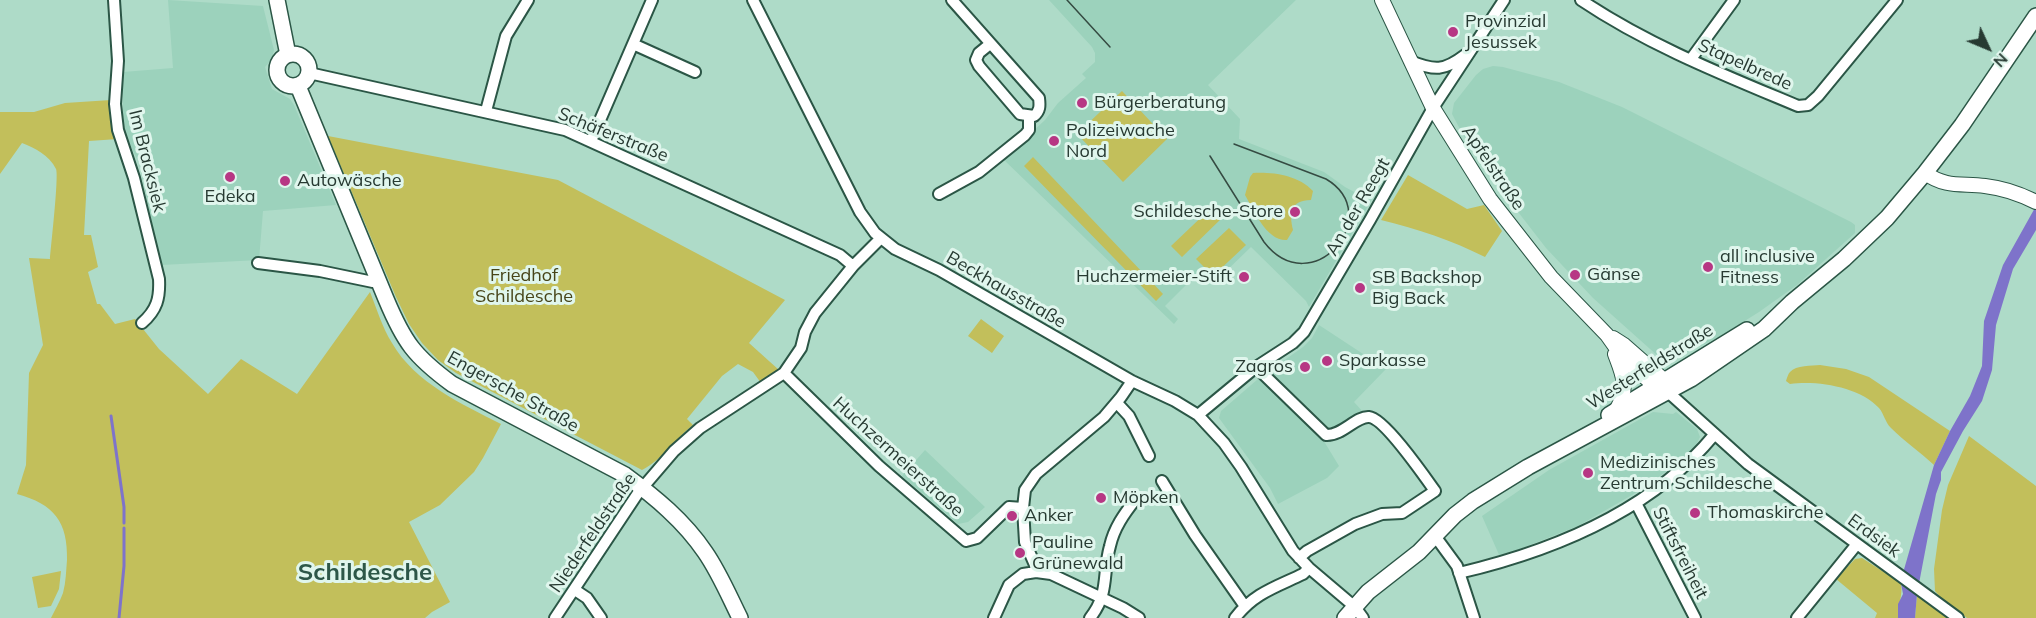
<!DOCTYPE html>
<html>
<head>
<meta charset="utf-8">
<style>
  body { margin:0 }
  #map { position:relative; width:2036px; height:618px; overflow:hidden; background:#aedbc8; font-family:Mulish,sans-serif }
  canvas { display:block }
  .north { position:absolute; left:1958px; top:18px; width:60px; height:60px; -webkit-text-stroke:4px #e0f6ed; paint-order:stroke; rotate:134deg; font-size:16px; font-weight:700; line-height:24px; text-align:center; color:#273a32 }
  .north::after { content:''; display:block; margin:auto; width:21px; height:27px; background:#273a32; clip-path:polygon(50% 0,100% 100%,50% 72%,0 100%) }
</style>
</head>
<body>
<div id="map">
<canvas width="2036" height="618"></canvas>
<div class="north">N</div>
</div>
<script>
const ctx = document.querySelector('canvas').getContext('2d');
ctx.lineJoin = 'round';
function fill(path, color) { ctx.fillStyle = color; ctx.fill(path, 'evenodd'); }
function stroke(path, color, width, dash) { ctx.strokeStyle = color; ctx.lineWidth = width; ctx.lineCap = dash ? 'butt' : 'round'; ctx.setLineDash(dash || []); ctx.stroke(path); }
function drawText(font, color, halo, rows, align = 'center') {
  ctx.font = font + ' Mulish,sans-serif'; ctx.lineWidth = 6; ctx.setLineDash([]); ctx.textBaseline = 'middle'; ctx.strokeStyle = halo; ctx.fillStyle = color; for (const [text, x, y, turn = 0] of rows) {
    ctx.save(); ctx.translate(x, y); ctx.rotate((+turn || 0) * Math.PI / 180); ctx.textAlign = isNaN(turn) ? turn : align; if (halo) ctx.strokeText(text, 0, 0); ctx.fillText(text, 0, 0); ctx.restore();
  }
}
fill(new Path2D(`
  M168,0L263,6L274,50L272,59L265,67L272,89L290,99L294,105L336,205L263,211L259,260L161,265L139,163L126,137L123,116V72L173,68Z
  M1049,0H1296L1208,85L1240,119L1239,139L1324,172L1345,187L1371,201L1309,307L1306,301L1251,247L1220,277L1189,282L1165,306L1178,319L1174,324L1003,159L1045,120L1058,103L1086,78L1082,74L1095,62V53L1092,47Z
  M1493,66L1503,67L1559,82L1622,107L1851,222L1855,225V233L1797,285L1759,312L1719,337L1682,355L1669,358L1659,357L1593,298L1546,248L1498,186L1462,133L1452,114L1454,103L1476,75L1483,69Z
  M1319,325L1386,369L1354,402L1364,413L1322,438L1339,466L1327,478L1278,504L1270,488L1219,418L1221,411L1258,379L1303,347L1312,338Z
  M1653,412L1673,414L1676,412L1697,429L1700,437L1697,443L1682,461L1632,495L1578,526L1500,557L1482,516L1549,470Z
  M925,450L985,507L968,522L958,524L902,476Z`), '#9cd2bc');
fill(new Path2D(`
  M1122,91L1167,139L1123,182L1077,134Z
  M111,100L118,139L89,141L84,235H91L98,267L88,272L97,304H100L115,324L135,319L159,349L208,394L241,359L297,394L370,292C377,309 382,327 392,343C415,383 462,404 501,424L483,458L474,472L440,505L409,522L450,602L432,612L425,618H51C55,610 60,601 63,593C66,582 66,571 67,560C68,522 54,504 17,494L26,465L29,373L43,345L29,258L50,259C51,246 59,176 56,169C49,155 35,148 22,143L0,174V112H34L65,103Z
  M328,136L558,180L785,300L749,343L779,370L761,383L753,372L738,364L722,376L687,419L693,425C675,439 662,460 642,470L456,373L438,360L422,343L409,324L396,297Z
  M1033,157L1163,294L1156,301L1024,166Z
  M1253,173C1273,172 1298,175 1313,191L1311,200C1290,201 1289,212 1293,230L1287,240C1266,241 1254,210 1245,195L1250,177Z
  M1408,175L1467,209L1484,205L1502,231L1485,257C1451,240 1418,229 1381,220Z
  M1213,206L1224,216L1182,257L1171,246Z
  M1229,228L1246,245L1213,276L1196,259Z
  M981,319L1004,336L992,353L968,336Z
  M1820,365L1846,369L1869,377L1950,431L1934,465C1920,452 1904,441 1891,428C1885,422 1884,414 1879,408C1860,387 1817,380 1790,384L1786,381C1787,378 1788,374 1790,372C1796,365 1812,366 1820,365Z
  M1969,436L2036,486V618H1967L1942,599L1935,591L1934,569L1942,510L1948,485Z
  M1862,558L1901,583C1903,595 1898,605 1898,618H1875L1877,613L1836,579L1855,559Z
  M61,571L59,589L51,606L38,608L32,577Z
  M1917,594L1947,618H1915Z`), '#c2bf5b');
fill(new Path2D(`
  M2036,206V230L2013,269L1996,325L1992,370L1982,401L1963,431L1941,472V480L1936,494L1917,594L1915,618H1898V604L1903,594L1901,583L1903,573L1934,465L1950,431L1970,396L1982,366L1984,321L2003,265Z`), '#7e73ca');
stroke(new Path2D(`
  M111,416L124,507V523
  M119,618L124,566V528`), '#7e73ca', 3);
const minor = new Path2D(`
  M114,0L118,61L115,104L118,130L134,178L159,279C160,298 157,310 142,323
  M753,0L860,212L875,233L895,249L939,270L1132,381L1175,401L1198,415L1224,443L1241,467L1293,551L1309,568L1355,607L1363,618
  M952,0L1039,98C1040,106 1040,111 1034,116L1020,114L979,66L976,60L979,53L990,44
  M1581,0C1648,45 1724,75 1798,106L1808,105L1818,96L1897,0
  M633,44L695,72
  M1691,59L1734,0
  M1410,61C1435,71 1444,71 1465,55
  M309,73L565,130L840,255L853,266
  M486,111L506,36L528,0
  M591,141L652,0
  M939,194L979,172L1025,135L1029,130V117
  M258,263L320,271L373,282L379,280
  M1256,367L1326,435C1342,436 1356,416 1369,417C1384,418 1425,477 1435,491L1402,513L1382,514L1355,524L1307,551L1299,558
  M784,373L879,466L966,541L977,538L1009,507L1023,508
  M1668,392L1748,464L1958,618
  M1117,403L1129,416L1149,456
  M1198,415L1256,367L1293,343L1304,332L1370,220L1433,108L1504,0
  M1162,481L1195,535L1244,605
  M1636,503L1695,618
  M1435,536L1457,566L1474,618
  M1036,572L1035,565L1025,542L1023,508L1025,490L1036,474L1104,417L1121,397L1132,381
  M1459,573C1553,551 1651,511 1714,435
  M575,590L587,598L601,618
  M555,618L638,493L674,451L700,428L784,373L801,348L805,332L815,313L853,266L881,238
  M994,618L1009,585L1023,574L1036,572L1051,574L1123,608L1139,618
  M1090,618C1110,593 1102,574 1110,546C1114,528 1124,514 1135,500
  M1235,618C1254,593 1276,587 1303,574L1309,568
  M1797,618L1857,544`);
const tertiary = new Path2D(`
  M1382,0L1433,108L1490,199L1551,277L1607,335L1624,359L1655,386L1663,390
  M1925,173C1946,188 1962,183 1985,186C2003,188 2020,194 2036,202
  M1613,338L1624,345L1665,381L1667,390
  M1615,354C1623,375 1629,387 1617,409`);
const secondary = new Path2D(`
  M277,0L288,55
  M277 70a16 16 0 1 1 32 0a16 16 0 1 1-32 0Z
  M298,86L386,299C404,342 414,356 452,384L625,475C655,497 684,521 705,552C719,572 729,596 740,618
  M1609,415L1747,330
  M1345,618L1368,592L1419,552L1455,515L1473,501L1528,467L1691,379L1764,329L1792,302L1844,259L1887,218L1925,173L1962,125L2036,16`);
stroke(minor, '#2b5646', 14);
stroke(tertiary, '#2b5646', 16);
stroke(secondary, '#2b5646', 18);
stroke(minor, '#fff', 10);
stroke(tertiary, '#fff', 14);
stroke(secondary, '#fff', 15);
stroke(new Path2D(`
  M1067,0L1110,47
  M1210,156L1264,242C1312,304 1387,215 1326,179L1234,144`), '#354b42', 1.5);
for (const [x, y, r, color] of [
  [1453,32,6,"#b73784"],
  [1082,103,6,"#b73784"],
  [1054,141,6,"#b73784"],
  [230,177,6,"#b73784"],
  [285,181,6,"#b73784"],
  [1295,212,6,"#b73784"],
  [1708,267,6,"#b73784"],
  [1575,275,6,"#b73784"],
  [1244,277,6,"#b73784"],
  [1360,288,6,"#b73784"],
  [1327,361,6,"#b73784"],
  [1305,367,6,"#b73784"],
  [1588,473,6,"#b73784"],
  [1101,498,6,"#b73784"],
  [1695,513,6,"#b73784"],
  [1012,516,6,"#b73784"],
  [1020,553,6,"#b73784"]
]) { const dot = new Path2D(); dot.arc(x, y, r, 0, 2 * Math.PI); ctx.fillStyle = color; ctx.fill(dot); stroke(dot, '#e0f6ed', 2); }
drawText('18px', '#273a32', '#e0f6ed', [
  ["Provinzial",1465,22],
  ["Jesussek",1465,43],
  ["Bürgerberatung",1094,103],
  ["Polizeiwache",1066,131],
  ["Nord",1066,152],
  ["Autowäsche",297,181],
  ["Edeka",230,197,"center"],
  ["Schildesche-Store",1283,212,"right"],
  ["all inclusive",1720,257],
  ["Fitness",1720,278],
  ["Gänse",1587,275],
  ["Huchzermeier-Stift",1232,277,"right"],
  ["SB Backshop",1372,278],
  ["Big Back",1372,299],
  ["Sparkasse",1339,361],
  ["Zagros",1293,367,"right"],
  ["Medizinisches",1600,463],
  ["Zentrum Schildesche",1600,484],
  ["Möpken",1113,498],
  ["Thomaskirche",1707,513],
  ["Anker",1024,516],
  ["Pauline",1032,543],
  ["Grünewald",1032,564]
], 'left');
drawText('18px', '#273a32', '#e0f6ed', [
  ["Stapelbrede",1745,65,24],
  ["Schäferstraße",613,135,22],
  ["Im Bracksiek",147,161,76],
  ["Apfelstraße",1493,168,56],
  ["An der Reegt",1358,207,-60],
  ["Beckhausstraße",1006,290,30],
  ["Westerfeldstraße",1650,367,-32],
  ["Engersche Straße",513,392,29],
  ["Huchzermeierstraße",898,457,42],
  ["Niederfeldstraße",593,533,-56],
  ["Erdsiek",1874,536,36],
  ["Stiftsfreiheit",1680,553,63]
]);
drawText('18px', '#474519', '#e0f6ed', [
  ["Friedhof",524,276],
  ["Schildesche",524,297]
]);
drawText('bold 24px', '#2d5748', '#e0f6ed', [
  ["Schildesche",365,573]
]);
</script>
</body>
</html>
